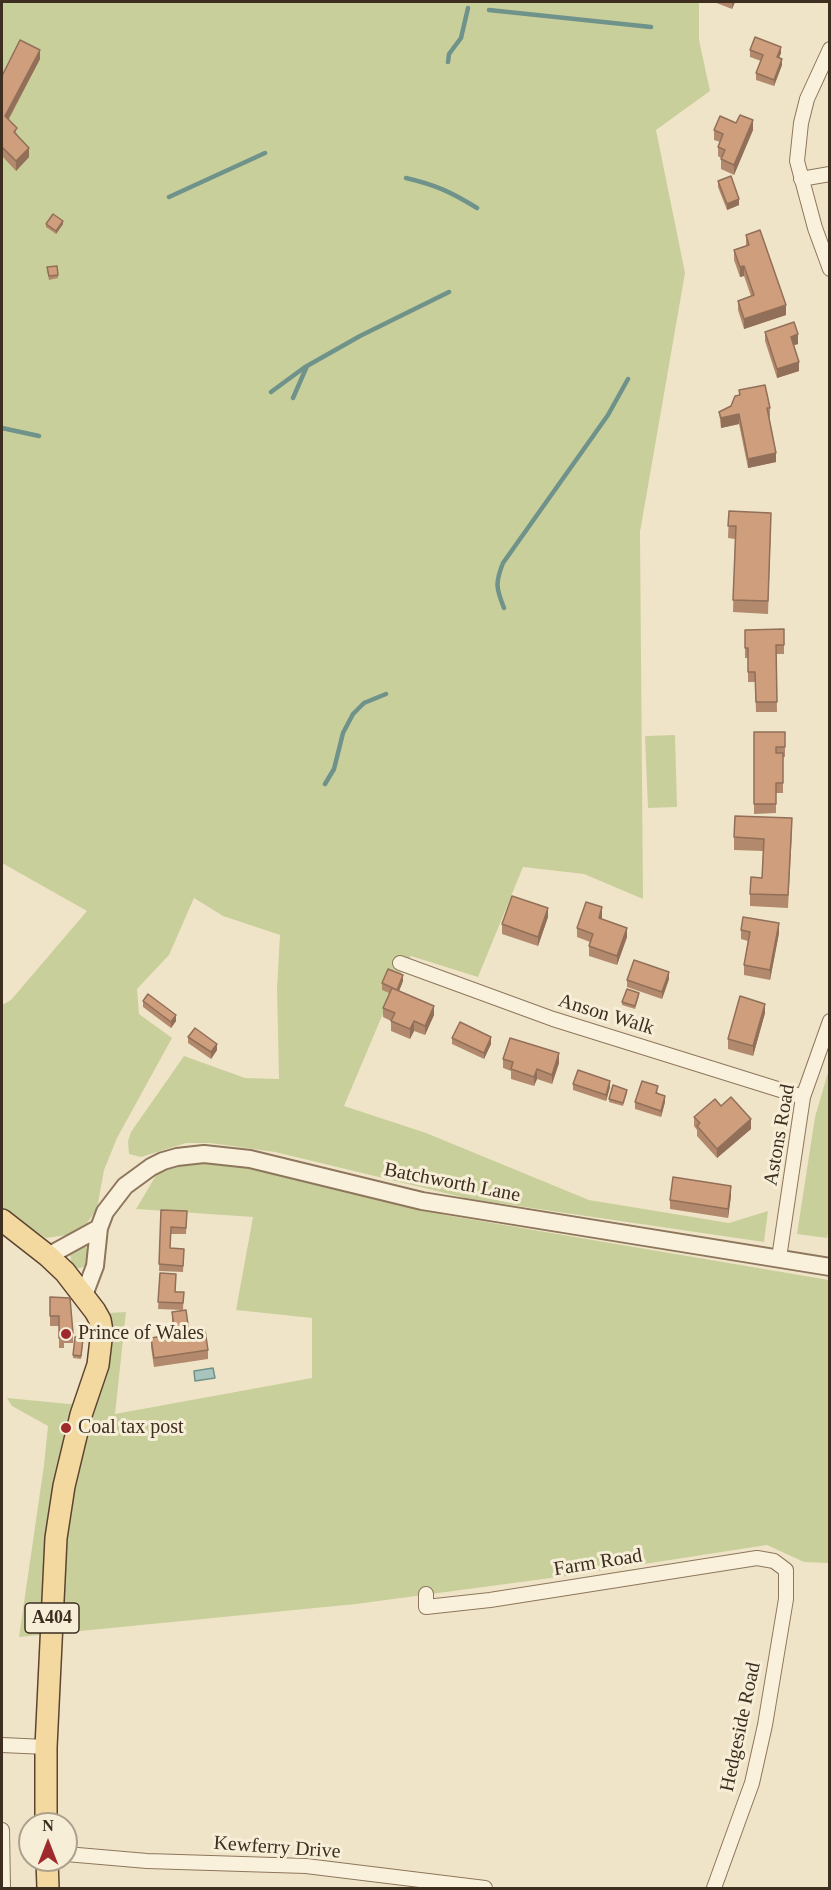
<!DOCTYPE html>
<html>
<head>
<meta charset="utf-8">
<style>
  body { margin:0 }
  #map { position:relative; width:831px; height:1890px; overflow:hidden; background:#f0e4c8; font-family:Georgia,serif }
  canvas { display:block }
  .frame { position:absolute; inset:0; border:3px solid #3d2e20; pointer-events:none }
  .north { position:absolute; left:18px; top:1812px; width:60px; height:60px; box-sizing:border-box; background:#f7eed8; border:2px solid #ada18e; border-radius:50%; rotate:0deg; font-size:16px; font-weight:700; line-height:24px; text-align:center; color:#3d2e20 }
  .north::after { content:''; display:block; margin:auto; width:21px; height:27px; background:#9e2a2b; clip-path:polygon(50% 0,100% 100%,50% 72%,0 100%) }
</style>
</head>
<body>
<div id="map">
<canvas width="831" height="1890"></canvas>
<div class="frame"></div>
<div class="north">N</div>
</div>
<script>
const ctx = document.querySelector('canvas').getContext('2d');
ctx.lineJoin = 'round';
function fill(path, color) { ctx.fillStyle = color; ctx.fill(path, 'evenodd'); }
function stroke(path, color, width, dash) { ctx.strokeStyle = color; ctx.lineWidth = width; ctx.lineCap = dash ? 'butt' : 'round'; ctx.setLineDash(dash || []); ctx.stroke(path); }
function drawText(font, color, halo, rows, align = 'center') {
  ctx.font = font + ' Georgia,serif'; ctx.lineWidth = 6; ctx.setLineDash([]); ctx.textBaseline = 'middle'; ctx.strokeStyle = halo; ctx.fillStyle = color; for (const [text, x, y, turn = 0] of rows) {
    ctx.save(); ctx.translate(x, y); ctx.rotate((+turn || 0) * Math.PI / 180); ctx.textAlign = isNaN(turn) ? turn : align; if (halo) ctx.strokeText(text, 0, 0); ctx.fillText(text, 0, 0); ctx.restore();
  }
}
fill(new Path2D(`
  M2,2H699V40L710,91L656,130L685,273L640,532L643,899L584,874L523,867L478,977L411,956L398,978L344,1106L426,1133L589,1200L729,1223L768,1211L764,1242L470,1199L275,1152L210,1143H186L141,1157L129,1154L128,1141L131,1132L184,1056L245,1078L279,1079L277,988L280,935L223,916L194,898L169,955L137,989L139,1014L172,1038L117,1138L104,1170L97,1209L87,1223L67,1235L46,1238L2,1210V1005L11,1000L87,911L2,863Z
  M675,735L677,807L648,808L645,736Z
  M829,1069L830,1224L827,1238L797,1234L815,1117Z
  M208,1163L234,1164L445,1215L829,1280V1563L804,1562L767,1545L566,1576L356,1604L19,1637L44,1465L48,1426L12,1406L7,1398L69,1404L98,1402L109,1313L126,1312L115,1414L312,1378V1318L236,1310L253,1217L136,1209L158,1172L187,1164Z
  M83,1245L90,1250C89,1258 89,1268 78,1268L72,1264L70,1254L75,1249Z`), '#c9cf9b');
const water = new Path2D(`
  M213,1368L215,1378L195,1381L194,1371Z`);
fill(water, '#a9c4bc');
stroke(water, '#6f938a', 1.5);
stroke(new Path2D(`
  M489,10L651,27
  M448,62L449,54L461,38L468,8
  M406,178C436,185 451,192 477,208
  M169,197L265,153
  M271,392L305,367
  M293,398L307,366L360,336L449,292
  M2,428L39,436
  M504,608C496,588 495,583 503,563L608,415L628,379
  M325,784L334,769L343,733L353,714L364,703L386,694`), '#6f938a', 4.5);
const minor = new Path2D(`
  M830,49L807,99L801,123L797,161L815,228L830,269
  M801,179L830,174
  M400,963L553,1019L803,1097
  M779,1258L803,1097L830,1021
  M426,1594V1607L490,1600L757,1558L774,1561L786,1570V1599L765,1725L752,1783L714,1888
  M2,1745L46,1747
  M2,1830L3,1888
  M66,1854L147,1861L306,1866L485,1888`);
const tertiary = new Path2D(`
  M48,1256L99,1228
  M84,1295L95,1266L99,1228L105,1212L125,1186L151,1167L163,1161L177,1157L204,1154L250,1159L422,1201L830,1267`);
const primary = new Path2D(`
  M2,1220L48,1256L65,1272L95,1311L100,1320L102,1331L98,1365L81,1415L64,1486L56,1538L46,1747V1824
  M47,1860L48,1888`);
stroke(minor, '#8d765c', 16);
stroke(tertiary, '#8d765c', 20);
stroke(primary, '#5b4430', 24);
stroke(minor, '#faf1dc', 14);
stroke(tertiary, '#faf1dc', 16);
stroke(primary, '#f3d9a0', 21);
fill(new Path2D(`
  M714,2H735L732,9Z
  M750,50L781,53L779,58L782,65L774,86L756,80V73L761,61L750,57Z
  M40,59L9,119L29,157L16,171L2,156V76Z
  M714,130H753L734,175L721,169V158L718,156V147L720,142L714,140Z
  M718,181L739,205L727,210L718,187Z
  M46,224H63L56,234L46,227Z
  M746,235L786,315L744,329L738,310V301L751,296L744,276L740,277L734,260V250L746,246Z
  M57,266L58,278L49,280L47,270Z
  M765,332L798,344L794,345L799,371L777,378L765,341Z
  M739,390L770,408V417L769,418L776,462L748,468L739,424L721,428L719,412L731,406L739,396Z
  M729,511L771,525L768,614L733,612L735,539L728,538Z
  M784,629V654H776L777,712H756L755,682H748V658H745V630Z
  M754,732H785V757H783V793H776V813L754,814Z
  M792,831L788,908L750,906V894L762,878L763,851L734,850V837Z
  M548,917L538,946L502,934V924Z
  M602,917L601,919L627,937L617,965L589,956V946L590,942L577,937V928Z
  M741,930L779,933L770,980L744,975V965L748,941L741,939Z
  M669,979L662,999L627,987V980Z
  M403,981L399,991L434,1015L425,1035L414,1031L410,1039L391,1031V1021L383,1017V1008L389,993L382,990V983Z
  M639,996L635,1009L622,1005V1002Z
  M143,1001L176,1021L171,1028L143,1007Z
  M765,1013L753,1056L728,1049V1039Z
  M188,1037L217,1050L211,1059L188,1043Z
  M452,1038L491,1044L484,1059L452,1044Z
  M503,1059L559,1063L552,1084L537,1079L534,1086L511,1079V1071L503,1068Z
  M573,1084L610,1087L606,1101L573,1090Z
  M658,1092V1094L665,1102L661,1117L635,1109V1102Z
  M627,1093L623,1106L609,1102V1099Z
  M721,1106L751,1129L717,1158L697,1136V1130L694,1126V1117Z
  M731,1196L728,1218L670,1209V1200Z
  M161,1210L187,1211L186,1234H171L170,1248L184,1249L183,1272L159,1271Z
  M160,1273L175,1292H184L183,1310L158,1309Z
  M50,1297L73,1333V1343H64V1348H59V1326H50Z
  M172,1312L189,1332L208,1350V1359L154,1367L151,1347V1338L174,1334L172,1321Z
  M83,1342L81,1359L73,1358V1355Z`), '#b2896c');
fill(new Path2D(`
  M732,2H735L732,9Z
  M781,47V53L777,63V57Z
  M40,50V59L5,125V116Z
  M782,59V65L774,86V80Z
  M753,120V130L734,175V165Z
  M29,148V157L16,171V161Z
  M739,199V205L727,210V204Z
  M63,221V224L56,234V231Z
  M744,266V276L740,277V267Z
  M786,305V315L744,329V319Z
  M798,334V344L791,346V337Z
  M799,362V371L777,378V369Z
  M739,414V424L721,428V418Z
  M776,453V462L748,468V459Z
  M602,907V917L599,927V918Z
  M548,908V917L538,946V937Z
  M779,923V933L770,980V970Z
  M627,928V937L617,965V956Z
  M669,972V979L662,999V992Z
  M403,975V981L397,996V990Z
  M765,1004V1013L753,1056V1046Z
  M434,1006V1015L425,1035V1026Z
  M176,1015V1021L171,1028V1022Z
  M414,1021V1031L410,1039V1029Z
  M491,1037V1044L484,1059V1053Z
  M217,1044V1050L211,1059V1052Z
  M559,1053V1063L552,1084V1075Z
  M537,1069V1079L534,1086V1077Z
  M610,1081V1087L606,1101V1095Z
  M665,1096V1102L661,1117V1111Z
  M751,1119V1129L717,1158V1149Z
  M731,1186V1196L728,1218V1209Z`), '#916f58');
const building = new Path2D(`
  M755,37L781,47L777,57L782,59L774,80L756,73L763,55L750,50Z
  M20,40L40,50L5,116L17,128L14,132L29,148L16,161L2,147V76Z
  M740,115L753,120L734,165L721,159L725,150L718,147L723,134L714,130L720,116L736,123Z
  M731,176L739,199L727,204L718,181Z
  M53,214L63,221L56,231L46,224Z
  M760,230L786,305L744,319L738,301L754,295L744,266L740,267L734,250L749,245L746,235Z
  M57,266L58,275L49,276L47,267Z
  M794,322L798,334L791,337L799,362L777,369L765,332Z
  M765,385L770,408H767L776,453L748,459L739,414L721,418L719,412L731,406L735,396L740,395L739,390Z
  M729,511L771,513L768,601L733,600L736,526H728Z
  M784,629V645H776L777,702H756L755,672H748V648H745V630Z
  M754,732H785V747H776V753H783V783H776V804H754Z
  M735,816L792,818L788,895L750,894L751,877L762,878L764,839L734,837Z
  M512,896L548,908L538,937L502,924Z
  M586,902L602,907L599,918L627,928L617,956L589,946L593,934L577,928Z
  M743,917L779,923L770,970L744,965L750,932L741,930Z
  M634,960L669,972L662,992L627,980Z
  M388,969L403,975L397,990L382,983Z
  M392,988L434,1006L425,1026L414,1021L410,1029L391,1021L395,1013L383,1008Z
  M627,989L639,993L635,1006L622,1002Z
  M148,994L176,1015L171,1022L143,1001Z
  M740,996L765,1004L753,1046L728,1039Z
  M460,1022L491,1037L484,1053L452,1038Z
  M195,1028L217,1044L211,1052L188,1037Z
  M510,1038L559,1053L552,1075L537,1069L534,1077L511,1069L513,1062L503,1059Z
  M578,1070L610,1081L606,1095L573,1084Z
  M642,1081L658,1086L656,1093L665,1096L661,1111L635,1102Z
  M613,1085L627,1090L623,1103L609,1099Z
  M731,1097L751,1119L717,1149L697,1126L700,1123L694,1117L715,1099L721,1106Z
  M673,1177L731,1186L728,1209L670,1200Z
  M161,1210L187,1211L186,1228L171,1227L170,1248L184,1249L183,1266L159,1264Z
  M160,1273L176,1274L175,1292H184L183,1303L158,1302Z
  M50,1297L70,1298L73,1333H64V1338H59V1316H50Z
  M186,1310L189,1332L205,1330L208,1350L154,1358L151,1338L175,1334L172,1312Z
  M75,1337L83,1339L81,1356L73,1355Z`);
fill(building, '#cf9f7d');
stroke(building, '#916f58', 1.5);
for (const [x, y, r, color] of [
  [66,1334,6,"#9e2a2b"],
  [66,1428,6,"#9e2a2b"]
]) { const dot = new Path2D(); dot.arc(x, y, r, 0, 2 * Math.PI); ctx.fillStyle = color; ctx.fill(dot); stroke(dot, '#f7eed8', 2); }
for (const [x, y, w] of [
  [52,1618,54]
]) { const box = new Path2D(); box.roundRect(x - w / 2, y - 15, w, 30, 4.5); ctx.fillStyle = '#f7eed8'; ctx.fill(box); stroke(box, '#3d2e20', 1.5); }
drawText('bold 18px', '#3d2e20', null, [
  ["A404",52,1618]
]);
drawText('20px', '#3d2e20', '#f7eed8', [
  ["Anson Walk",606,1015,17],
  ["Astons Road",780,1135,-80],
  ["Batchworth Lane",452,1183,11],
  ["Farm Road",598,1563,-9],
  ["Hedgeside Road",741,1727,-78],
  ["Kewferry Drive",277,1848,4]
]);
drawText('20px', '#3d2e20', '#f7eed8', [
  ["Prince of Wales",78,1334],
  ["Coal tax post",78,1428]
], 'left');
</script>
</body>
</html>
